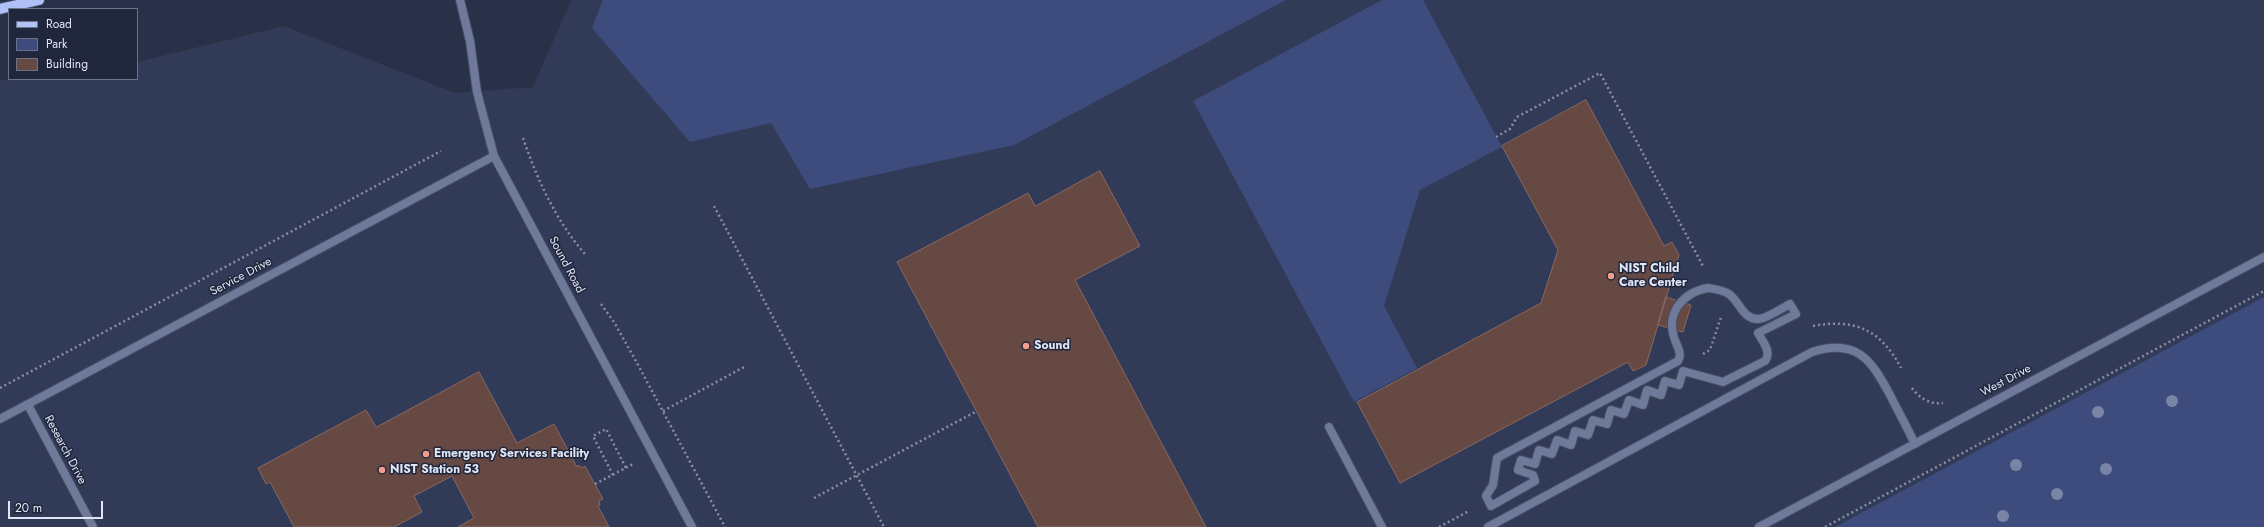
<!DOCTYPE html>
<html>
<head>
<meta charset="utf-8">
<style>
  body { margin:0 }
  #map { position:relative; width:2264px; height:527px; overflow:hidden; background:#293148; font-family:Jost,sans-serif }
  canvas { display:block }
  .legend { position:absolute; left:8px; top:8px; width:130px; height:72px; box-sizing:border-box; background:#20273d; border:1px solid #6d7387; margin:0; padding:5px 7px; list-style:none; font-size:12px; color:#e0e6f5 }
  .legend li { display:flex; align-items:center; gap:8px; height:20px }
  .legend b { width:20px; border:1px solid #6d7387 }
  .scale { position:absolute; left:8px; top:501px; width:95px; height:18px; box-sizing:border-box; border:2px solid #e0e6f5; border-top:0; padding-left:5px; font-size:12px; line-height:14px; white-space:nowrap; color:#e0e6f5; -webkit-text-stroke:3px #20273d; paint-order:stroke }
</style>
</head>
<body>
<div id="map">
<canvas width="2264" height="527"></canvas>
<ul class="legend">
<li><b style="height:5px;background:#afc1f6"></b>Road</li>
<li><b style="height:11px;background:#3d4c7d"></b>Park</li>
<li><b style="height:11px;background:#674943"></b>Building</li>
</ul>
<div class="scale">20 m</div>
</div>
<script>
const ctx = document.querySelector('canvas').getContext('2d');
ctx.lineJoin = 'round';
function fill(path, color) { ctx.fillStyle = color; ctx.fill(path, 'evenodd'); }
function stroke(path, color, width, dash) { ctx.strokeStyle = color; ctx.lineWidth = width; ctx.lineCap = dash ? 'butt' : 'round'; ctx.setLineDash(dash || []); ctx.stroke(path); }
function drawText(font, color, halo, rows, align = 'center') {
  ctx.font = font + ' Jost,sans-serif'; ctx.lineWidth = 3; ctx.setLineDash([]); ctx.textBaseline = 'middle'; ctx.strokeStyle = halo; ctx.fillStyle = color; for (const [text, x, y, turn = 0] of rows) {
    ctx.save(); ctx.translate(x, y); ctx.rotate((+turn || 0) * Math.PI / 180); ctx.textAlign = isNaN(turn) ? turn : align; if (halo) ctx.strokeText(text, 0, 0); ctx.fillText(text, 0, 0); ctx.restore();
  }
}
fill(new Path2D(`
  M571,0H2264V527H0V81L9,79H137V62L284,26L455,93L533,87Z`), '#313a56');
fill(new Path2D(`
  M603,0H1286L1014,145L810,189L771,123L690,142L592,28Z
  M1382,0H1423L1502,147L1420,190L1384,306L1417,368L1354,402L1193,101Z
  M2264,297V527H1835Z`), '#3d4c7d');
const building = new Path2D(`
  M1586,100L1664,246L1672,242L1679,255L1646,365L1633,371L1628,362L1400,483L1357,402L1541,303L1558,250L1502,146Z
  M1100,171L1140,246L1075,280L1206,527H1038L897,262L1028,193L1035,206Z
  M1666,297L1691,305L1683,332L1658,325Z
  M479,372L517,443L554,424L577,467L579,465L581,468L585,466L603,499L599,501L600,505L598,506L609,527H458L474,518L452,476L414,496L422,512L394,527H294L270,482L266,484L258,468L366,410L376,427Z`);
fill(building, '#674943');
stroke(building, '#896862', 1);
const service = new Path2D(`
  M1329,427L1382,527
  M1488,527L1812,352C1856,338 1871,359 1890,395C1898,411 1907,427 1915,444`);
const pedestrian = new Path2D(`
  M1708,288C1715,289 1723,290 1729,294C1740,302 1743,320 1759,319C1768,318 1782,308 1790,304L1796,314L1758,333C1763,342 1772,352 1765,361L1723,382L1683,371L1679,385L1665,381L1661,395L1647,390L1643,405L1629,400L1624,414L1611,410L1607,424L1593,420L1588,435L1575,431L1571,445L1557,440L1552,454L1539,450L1535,464L1521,460L1518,470L1533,475L1535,481L1491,506L1486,496L1493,485L1497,458L1678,361C1683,352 1676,346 1674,337C1666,312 1684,292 1708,288Z`);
const minor = new Path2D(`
  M460,0L470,41L477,92L494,156L692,527
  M28,405L93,527
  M0,419L494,156
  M1759,527L2264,257`);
const primary = new Path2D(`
  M0,9L39,0`);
stroke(service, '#464e64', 10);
stroke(pedestrian, '#464e64', 10);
stroke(minor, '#464e64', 10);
stroke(primary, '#464e64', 12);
stroke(new Path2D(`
  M1496,137L1510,129L1517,117L1600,73L1704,268
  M523,138C537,179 556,221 585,254
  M714,206L884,527
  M601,304L614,322L637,363L725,527
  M1813,326C1855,318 1881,330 1901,368
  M1703,354L1710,350L1721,317
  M0,388L441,151
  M1912,388C1919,398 1931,405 1943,403
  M663,411L744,367
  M613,475L593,436L606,429L626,468
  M595,484L635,463
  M814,498L977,411
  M1439,527L1469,511
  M1825,527L2264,291`), '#888fa2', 2.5, [2, 3]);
stroke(service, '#6f7a9a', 8);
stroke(pedestrian, '#6f7a9a', 8);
stroke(minor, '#6f7a9a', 8);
stroke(primary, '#afc1f6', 10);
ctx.fillStyle = '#7a85a6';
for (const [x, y] of [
  [2172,401],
  [2098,412],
  [2016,465],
  [2106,469],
  [2057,494],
  [2003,516]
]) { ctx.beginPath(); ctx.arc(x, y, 6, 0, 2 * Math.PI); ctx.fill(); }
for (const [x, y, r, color] of [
  [1611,276,4,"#f49d8d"],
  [1026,346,4,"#f49d8d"],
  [426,454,4,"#f49d8d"],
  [382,470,4,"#f49d8d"]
]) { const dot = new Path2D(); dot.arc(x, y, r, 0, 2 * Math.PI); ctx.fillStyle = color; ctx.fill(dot); stroke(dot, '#20273d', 1.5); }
drawText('12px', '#e0e6f5', '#20273d', [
  ["Sound Road",566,265,62],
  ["Service Drive",241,277,-28],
  ["West Drive",2006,381,-28],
  ["Research Drive",65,450,62]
]);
drawText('bold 12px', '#e0e6f5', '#20273d', [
  ["NIST Child",1619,269],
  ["Care Center",1619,283],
  ["Sound",1034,346],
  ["Emergency Services Facility",434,454],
  ["NIST Station 53",390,470]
], 'left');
</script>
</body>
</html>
